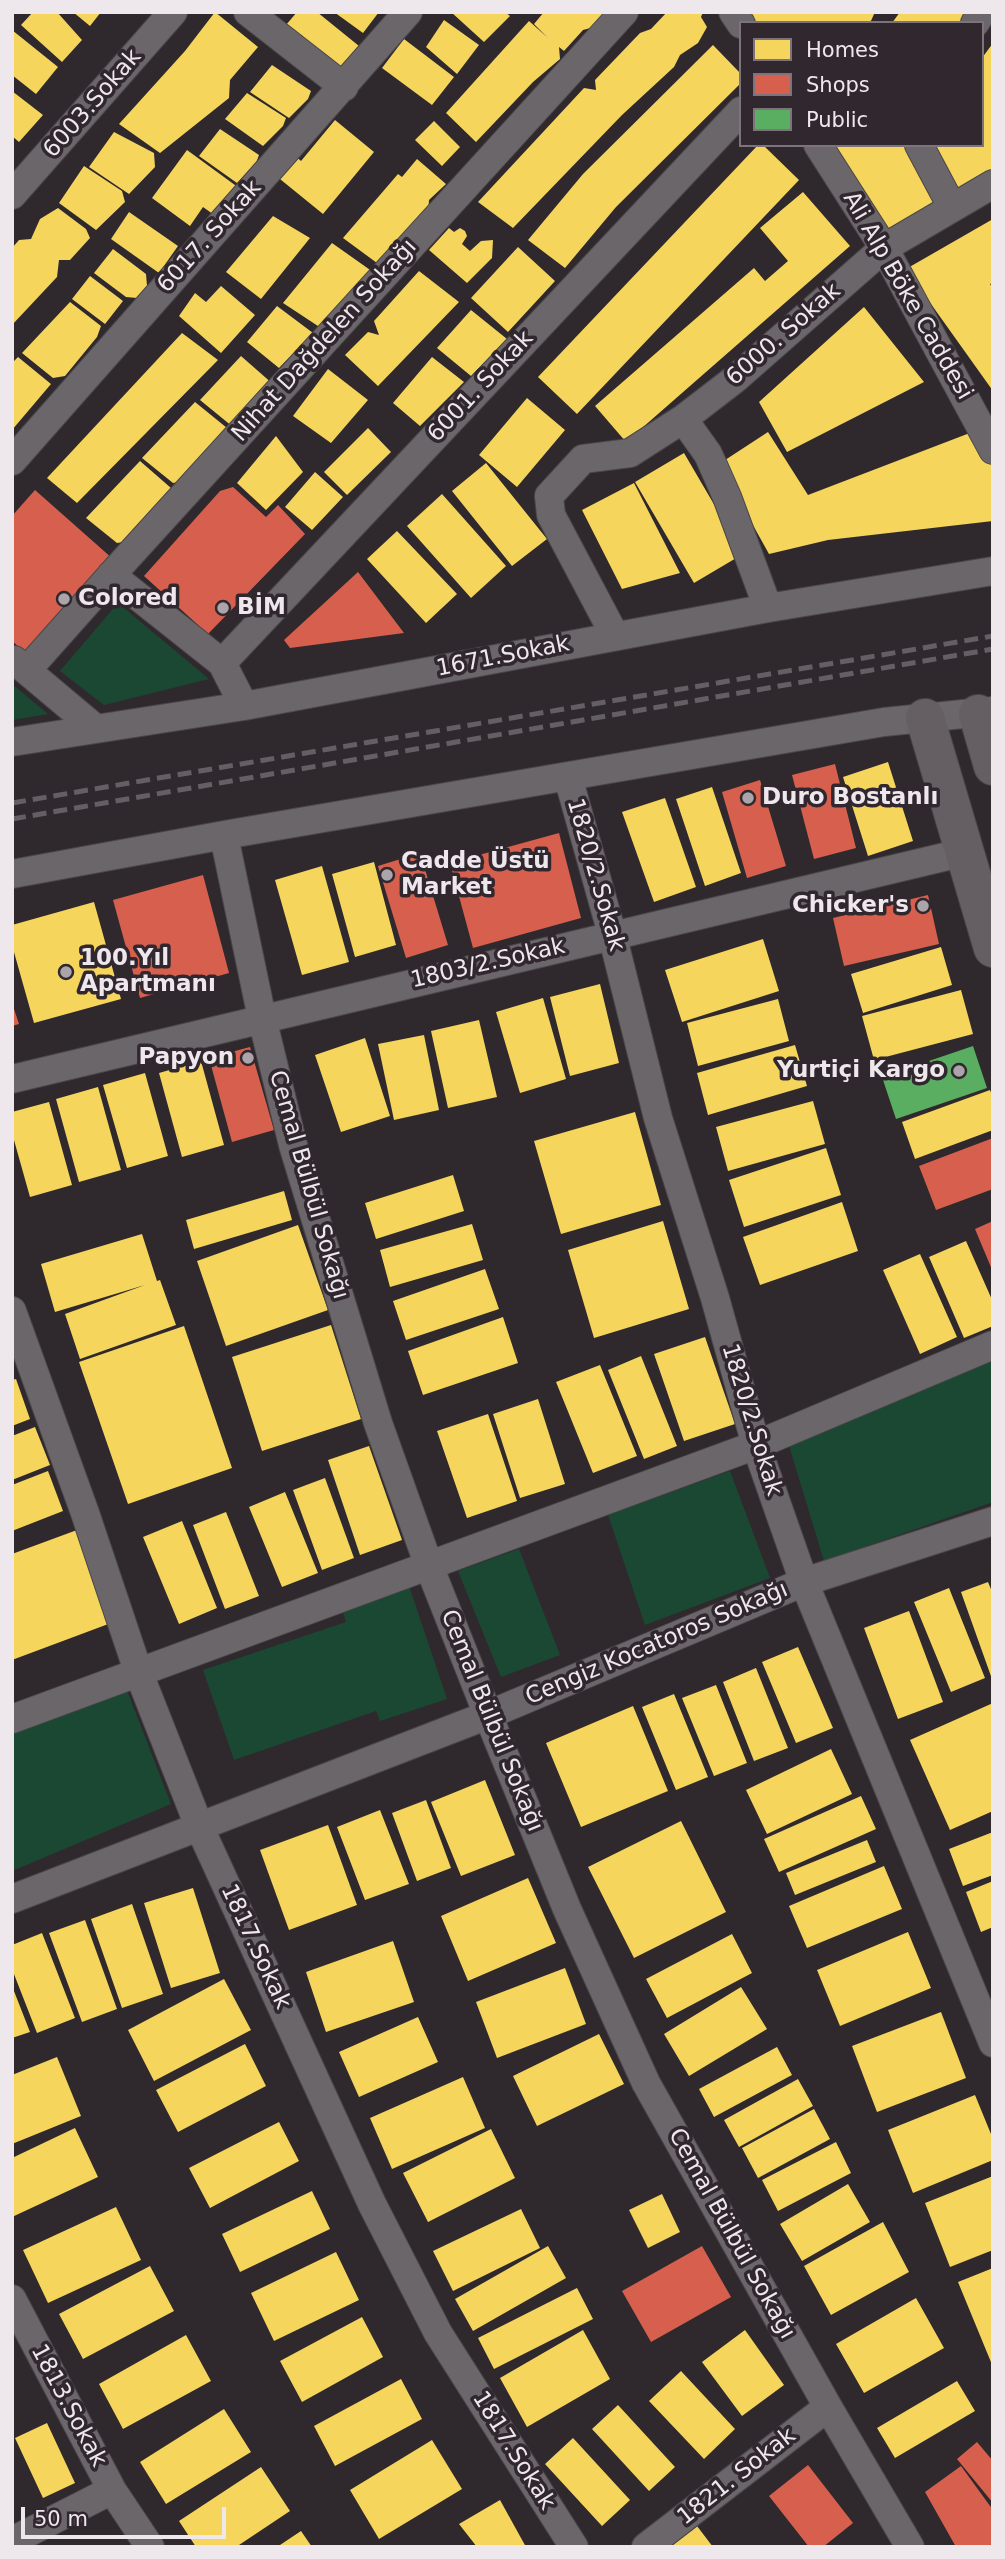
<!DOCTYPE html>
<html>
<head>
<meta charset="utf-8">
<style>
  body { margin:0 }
  #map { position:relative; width:1005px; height:2559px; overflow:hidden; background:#2f292e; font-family:"DejaVu Sans",sans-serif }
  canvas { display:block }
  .frame { position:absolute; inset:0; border:14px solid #eee8ed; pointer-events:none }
  .legend { position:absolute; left:739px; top:21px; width:245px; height:126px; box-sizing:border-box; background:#31272f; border:2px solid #7d747b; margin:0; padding:9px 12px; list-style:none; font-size:21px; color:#eee8ed }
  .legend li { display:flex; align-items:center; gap:14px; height:35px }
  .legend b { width:35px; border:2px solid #7d747b }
  .scale { position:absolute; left:21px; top:2507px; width:205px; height:32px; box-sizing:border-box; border:4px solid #eee8ed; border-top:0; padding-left:9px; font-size:21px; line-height:24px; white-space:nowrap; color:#eee8ed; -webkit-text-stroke:5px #31272f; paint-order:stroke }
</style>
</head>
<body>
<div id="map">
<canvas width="1005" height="2559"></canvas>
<div class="frame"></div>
<ul class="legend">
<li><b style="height:19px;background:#f6d55c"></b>Homes</li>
<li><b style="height:19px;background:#d6604d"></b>Shops</li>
<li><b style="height:19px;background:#5aae61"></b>Public</li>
</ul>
<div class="scale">50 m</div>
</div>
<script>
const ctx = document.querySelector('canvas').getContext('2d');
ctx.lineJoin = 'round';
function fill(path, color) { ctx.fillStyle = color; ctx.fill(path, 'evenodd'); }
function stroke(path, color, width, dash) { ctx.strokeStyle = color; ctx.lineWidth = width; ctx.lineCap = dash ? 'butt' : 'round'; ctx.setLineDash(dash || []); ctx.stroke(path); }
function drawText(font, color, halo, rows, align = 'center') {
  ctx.font = font + ' "DejaVu Sans",sans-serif'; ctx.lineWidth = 7; ctx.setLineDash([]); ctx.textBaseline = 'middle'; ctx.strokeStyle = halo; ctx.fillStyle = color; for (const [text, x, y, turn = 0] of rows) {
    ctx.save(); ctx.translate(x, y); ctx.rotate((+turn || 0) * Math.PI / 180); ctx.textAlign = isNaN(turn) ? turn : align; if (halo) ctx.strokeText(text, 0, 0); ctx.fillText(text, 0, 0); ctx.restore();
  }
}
fill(new Path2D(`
  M118,603L209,679L104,705L60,671Z
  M12,684L48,714L12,720Z
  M993,1361V1502L824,1561L787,1439Z
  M730,1471L770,1578L645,1625L608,1515Z
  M519,1549L560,1655L501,1677L458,1571Z
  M409,1586L447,1699L380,1721L376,1711L234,1760L203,1670L346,1622L342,1609Z
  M126,1688L171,1804L12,1871V1731Z`), '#1b4833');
fill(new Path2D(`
  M33,12H57L82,40L62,62L21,25Z
  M73,12H101L90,26Z
  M215,12L258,47L230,80L229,98L160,153L119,124L185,51Z
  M297,12H317L359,46L340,69L286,25Z
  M334,12H379L363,33Z
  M451,12H505L510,16L484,42Z
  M544,12H609L594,27L583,30L564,51L559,47L560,59L533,82L476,142L446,113L529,21L548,38L534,24Z
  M667,12H703L701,17L707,27L698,43L680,55L674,67L622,115L513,228L478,202L584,88L596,90L595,80L640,33L651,29Z
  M747,12H875L870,23H749Z
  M900,12H967L959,23H892Z
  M444,20L479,45L457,74L426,47Z
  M12,30L58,67L36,94L12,75Z
  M404,39L454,77L432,105L382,68Z
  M993,43V173L960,191L930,145H982V58Z
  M713,45L741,74V83L616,207L565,268L528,240L583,174Z
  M272,65L311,91L308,99L289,118L250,92Z
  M12,91L43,115L19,142L12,136Z
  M247,93L286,118L283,126L263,146L225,119Z
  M335,120L374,152L323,214L275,175L293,154L301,161Z
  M434,121L460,147L442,166L415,140Z
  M220,129L259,155L256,163L237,183L199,156Z
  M114,132L154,153L155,167L129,194L89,167Z
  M758,145H763L799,180L577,414L538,377Z
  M826,145H906L937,205L885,240Z
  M187,150L239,188L217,217L203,207L190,226L152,198Z
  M417,159L446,184L429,200L428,214L377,263L343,238L398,174L402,177Z
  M84,166L122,191L125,202L96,230L59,203Z
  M803,192L850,246L626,442L595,406L754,268L765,281L788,261L760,228Z
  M58,208L86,229L90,238L70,260H59L57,277L12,325V248L19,240L31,239L40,219Z
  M129,212L178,246L159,273L111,239Z
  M273,216L310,238L261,299L226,272Z
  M993,219V283L990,284L993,289V391L906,269Z
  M449,228L454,232L460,228L465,231L467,236L462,244L470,251L481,241L493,240L492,258L467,283L429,250Z
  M332,243L373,272L321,328L283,303Z
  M518,247L555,281L508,332L471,298Z
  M113,249L146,274L147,286L137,298L126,297L94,273Z
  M419,271L459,302L378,386L345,355L368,332L379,335L374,321Z
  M90,276L123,301L105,324L72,299Z
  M221,286L255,315L221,353L179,316L195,293L206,302Z
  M70,302L101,326L97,337L65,376L53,378L22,353Z
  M277,306L313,333L279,368L247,342Z
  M864,307L924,382L787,452L759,402Z
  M471,310L507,339L471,376L437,348Z
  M182,333L218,360L77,503L47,478Z
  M241,356L274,385L233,427L200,400Z
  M18,357L51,384L12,430V363Z
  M432,357L464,382L420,426L393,403Z
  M328,369L368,400L331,443L293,416Z
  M527,398L565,430L517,487L479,455Z
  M195,402L227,428L185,481L173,483L142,458Z
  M368,428L391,452L347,495L324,472Z
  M975,431L993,469V521L828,540L769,554L719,464L768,432L808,495Z
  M276,436L303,472L266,510L237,483Z
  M684,453L743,554L694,583L635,482Z
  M140,461L171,488L169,498L129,541L117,543L86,518Z
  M486,463L547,539L512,566L452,491Z
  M315,472L343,497L312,530L285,507Z
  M634,483L680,573L622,589L582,510Z
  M442,494L506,566L471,598L407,526Z
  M397,531L457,594L426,623L367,559Z
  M888,762L913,841L868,856L843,777Z
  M712,787L741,873L705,886L676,799Z
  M665,798L696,887L654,902L622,812Z
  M374,862L396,945L355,957L332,874Z
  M322,866L349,962L302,975L275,880Z
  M94,902L121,999L34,1023L12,945V925Z
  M763,939L779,991L682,1022L665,970Z
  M941,947L952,985L863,1013L851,974Z
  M600,984L619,1063L570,1076L550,997Z
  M961,990L973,1034L874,1060L862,1016Z
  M543,998L566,1079L520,1093L496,1012Z
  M778,999L789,1041L698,1066L687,1023Z
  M479,1020L497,1097L448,1108L431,1031Z
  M424,1035L439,1110L394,1120L378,1044Z
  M365,1038L390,1116L341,1132L315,1055Z
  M795,1045L807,1086L708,1115L697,1073Z
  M201,1061L224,1145L182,1157L159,1073Z
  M145,1073L168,1156L127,1168L103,1085Z
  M98,1087L121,1170L79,1182L56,1099Z
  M990,1090L993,1098V1130L915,1159L902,1122Z
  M813,1101L825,1144L728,1171L716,1127Z
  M49,1102L72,1185L30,1197L12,1133V1112Z
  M635,1112L661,1205L561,1234L534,1141Z
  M826,1148L841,1195L744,1227L729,1180Z
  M453,1175L464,1211L376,1239L365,1203Z
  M284,1191L292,1220L194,1249L186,1220Z
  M842,1202L858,1251L760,1285L743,1237Z
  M663,1221L689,1309L594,1338L568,1250Z
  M472,1224L483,1260L390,1287L380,1250Z
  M298,1225L328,1310L226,1346L197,1261Z
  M142,1234L157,1281L160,1280L176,1325L80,1359L65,1314L145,1285L55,1312L41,1264Z
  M966,1241L993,1302V1326L964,1338L929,1257Z
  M920,1254L957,1337L920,1354L883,1270Z
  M485,1269L499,1309L406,1340L393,1301Z
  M503,1317L518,1363L423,1395L408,1351Z
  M331,1325L361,1419L262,1451L232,1357Z
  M184,1326L232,1468L128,1504L79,1362Z
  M705,1337L735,1424L684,1441L654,1354Z
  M641,1356L677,1446L644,1459L608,1370Z
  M600,1365L637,1456L593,1473L556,1382Z
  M16,1379L30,1419L12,1426V1380Z
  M538,1399L565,1484L520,1498L493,1414Z
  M488,1414L517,1501L467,1518L437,1431Z
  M35,1427L50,1465L12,1480V1436Z
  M369,1446L402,1540L360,1555L328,1460Z
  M48,1471L63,1511L12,1531V1485Z
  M325,1478L354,1558L322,1570L293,1490Z
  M285,1492L318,1573L282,1587L249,1507Z
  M226,1512L259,1596L225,1609L193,1525Z
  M182,1521L217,1608L179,1624L143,1537Z
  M77,1530L111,1623L12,1660V1554Z
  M988,1582L993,1594L992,1679L961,1592Z
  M949,1588L985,1678L951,1692L914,1602Z
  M909,1611L943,1702L898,1719L864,1628Z
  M798,1647L833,1728L796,1743L762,1662Z
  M756,1668L788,1748L754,1761L723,1682Z
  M716,1685L747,1763L714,1776L682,1698Z
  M674,1694L708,1777L676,1790L642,1707Z
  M993,1703V1811L950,1830L910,1740Z
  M633,1706L668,1791L581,1827L546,1743Z
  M831,1749L852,1794L767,1834L746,1790Z
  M485,1780L515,1855L461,1876L431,1802Z
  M861,1796L876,1829L779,1872L764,1839Z
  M426,1800L451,1868L417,1881L392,1813Z
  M380,1810L409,1884L365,1900L337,1827Z
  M681,1821L726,1912L634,1958L588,1867Z
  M328,1825L357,1905L289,1930L260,1850Z
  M993,1832V1875L963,1886L949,1849Z
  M867,1840L876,1862L795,1895L786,1873Z
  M884,1866L902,1909L807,1948L789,1906Z
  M528,1878L556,1943L468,1981L441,1916Z
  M993,1881V1927L981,1932L966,1892Z
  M193,1888L220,1973L171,1988L144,1903Z
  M132,1904L163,1994L122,2008L91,1919Z
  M85,1920L117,2009L82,2022L49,1933Z
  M908,1932L931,1988L840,2026L817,1970Z
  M42,1933L75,2018L37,2033L12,1969V1945Z
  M732,1934L752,1973L667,2018L646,1979Z
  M393,1941L414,2002L326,2032L306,1972Z
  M565,1968L586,2024L497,2058L476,2002Z
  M224,1979L251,2030L154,2081L128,2030Z
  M12,1986L30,2032L12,2038Z
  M741,1987L767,2029L689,2076L664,2034Z
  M941,2012L966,2078L877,2112L852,2046Z
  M418,2017L438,2062L359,2097L339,2052Z
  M599,2034L624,2084L537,2126L513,2076Z
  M245,2044L266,2086L178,2132L156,2090Z
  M777,2047L792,2075L714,2117L699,2089Z
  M57,2057L81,2116L12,2144V2075Z
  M463,2077L485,2128L392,2169L370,2118Z
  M798,2079L813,2106L739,2147L724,2120Z
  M975,2095L993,2139V2160L913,2193L888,2130Z
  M814,2109L830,2139L758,2178L742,2148Z
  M279,2122L299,2161L210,2208L189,2168Z
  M75,2128L98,2177L12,2217V2158Z
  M491,2129L515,2178L428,2222L403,2173Z
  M836,2142L851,2173L778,2211L762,2180Z
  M993,2176V2250L950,2267L925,2203Z
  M848,2184L870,2222L802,2261L780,2224Z
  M312,2191L330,2229L240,2272L222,2234Z
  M662,2194L680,2232L648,2248L629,2210Z
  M116,2207L141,2260L48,2303L23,2250Z
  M521,2209L540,2248L453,2291L433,2251Z
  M883,2222L909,2272L831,2315L804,2266Z
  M548,2246L566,2278L473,2331L455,2299Z
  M336,2252L359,2300L274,2341L251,2293Z
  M150,2266L174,2311L83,2359L59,2314Z
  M993,2268V2367L958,2282Z
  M577,2288L593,2319L494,2369L478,2338Z
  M916,2298L944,2348L864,2393L836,2344Z
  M362,2317L383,2357L302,2402L280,2361Z
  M583,2330L610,2379L527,2427L500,2378Z
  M745,2330L784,2385L742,2416L702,2362Z
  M186,2335L211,2381L123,2429L99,2384Z
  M681,2371L735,2429L704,2459L649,2401Z
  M401,2379L422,2419L335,2466L314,2426Z
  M957,2381L975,2411L895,2458L877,2428Z
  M618,2405L675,2467L649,2491L592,2429Z
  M224,2409L251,2452L166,2504L140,2462Z
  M47,2423L75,2483L43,2498L15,2438Z
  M573,2438L630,2500L602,2526L545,2464Z
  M432,2440L462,2489L379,2539L350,2490Z
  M261,2467L290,2511L236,2547H196L179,2521Z
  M500,2500L526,2547H477L459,2524Z
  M697,2526L713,2547H670Z
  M301,2531L312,2547H277Z`), '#f6d55c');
fill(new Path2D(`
  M233,487L266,517L278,505L305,534L208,634L144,576L220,491Z
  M35,490L113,559L29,656L12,641V516Z
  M358,572L404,633L290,648L284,640Z
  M835,764L856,848L814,859L792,775Z
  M760,780L786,866L747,878L722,792Z
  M559,833L581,918L473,948L450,863Z
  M420,853L448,945L406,958L378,866Z
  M203,875L229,973L140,998L113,900Z
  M928,895L939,944L844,966L833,918Z
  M12,1003L19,1024L12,1026Z
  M250,1047L274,1130L232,1142L209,1058Z
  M993,1138V1189L936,1210L919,1166Z
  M993,1221V1272L975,1229Z
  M702,2246L731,2297L651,2342L622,2291Z
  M977,2442L993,2461V2503L957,2459Z
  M808,2465L853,2523L823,2547H809L769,2496Z
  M961,2466L993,2510V2543L988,2547H956L925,2492Z`), '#d6604d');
fill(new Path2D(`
  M973,1046L987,1088L896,1119L882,1077Z`), '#5aae61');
const street = new Path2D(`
  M248,12L344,87
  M733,12L741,24
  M975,23L982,12
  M818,145L884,248L993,450
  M919,145L952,207
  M12,195L173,12
  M12,461L408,12
  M111,575L222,663L244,706
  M768,608L727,497L708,454L683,419L735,379L884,248L993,184
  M615,636L551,515L549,496L583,459L630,453L683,419
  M14,660L95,728
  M222,663L741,111
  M27,670L124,561L624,12
  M12,742L244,706L768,608L993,571
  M568,777L612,934L658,1118L715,1298L756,1445L804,1582L993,2043
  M224,836L262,1018L293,1145L378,1423L429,1566L488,1715L567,1909L646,2083L828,2407L910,2547
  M12,874L230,834L884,722L993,711
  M12,1079L965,852
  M12,1311L85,1513L138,1671L199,1826L372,2204L438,2333L574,2547
  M12,1719L756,1445L993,1345
  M12,1899L488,1715L804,1582L993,1521
  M12,2299L112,2490L150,2547
  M12,2541L112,2490
  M646,2547L828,2407`);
const secondary = new Path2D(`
  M978,714L993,766
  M925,718L993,948`);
stroke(street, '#4a4649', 30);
stroke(secondary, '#4a4649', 40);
stroke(street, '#6a666a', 28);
stroke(secondary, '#655f64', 38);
stroke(new Path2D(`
  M12,803L993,636
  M12,819L993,649`), '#645f64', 5, [14, 7]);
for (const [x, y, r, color] of [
  [64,599,7,"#aba5aa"],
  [223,608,7,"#aba5aa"],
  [748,798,7,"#aba5aa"],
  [387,875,7,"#aba5aa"],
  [923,906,7,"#aba5aa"],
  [66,972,7,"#aba5aa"],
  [248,1058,7,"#aba5aa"],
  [959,1071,7,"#aba5aa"]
]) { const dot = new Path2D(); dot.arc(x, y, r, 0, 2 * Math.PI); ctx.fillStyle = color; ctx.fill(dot); stroke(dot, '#31272f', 2.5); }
drawText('23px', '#eee8ed', '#31272f', [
  ["6003.Sokak",93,104,-49],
  ["6017. Sokak",210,237,-48],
  ["Ali Alp Böke Caddesi",907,296,60],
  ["6000. Sokak",784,335,-41],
  ["Nihat Dağdelen Sokağı",325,341,-48],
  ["6001. Sokak",481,387,-47],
  ["1671.Sokak",503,657,-11],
  ["1820/2.Sokak",595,875,74],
  ["1803/2.Sokak",488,964,-13],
  ["Cemal Bülbül Sokağı",308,1185,74],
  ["1820/2.Sokak",751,1420,73],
  ["Cengiz Kocatoros Sokağı",657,1644,-23],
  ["Cemal Bülbül Sokağı",491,1721,68],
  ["1817.Sokak",255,1947,65],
  ["Cemal Bülbül Sokağı",731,2234,61],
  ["1813.Sokak",68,2406,62],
  ["1817.Sokak",513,2451,58],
  ["1821. Sokak",737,2477,-38]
]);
drawText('bold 23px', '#eee8ed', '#31272f', [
  ["Colored",78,599],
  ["BİM",237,608],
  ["Duro Bostanlı",762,798],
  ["Cadde Üstü",401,862],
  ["Market",401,888],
  ["Chicker's",909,906,"right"],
  ["100.Yıl",80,959],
  ["Apartmanı",80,985],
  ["Papyon",234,1058,"right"],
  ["Yurtiçi Kargo",945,1071,"right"]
], 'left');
</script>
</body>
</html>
